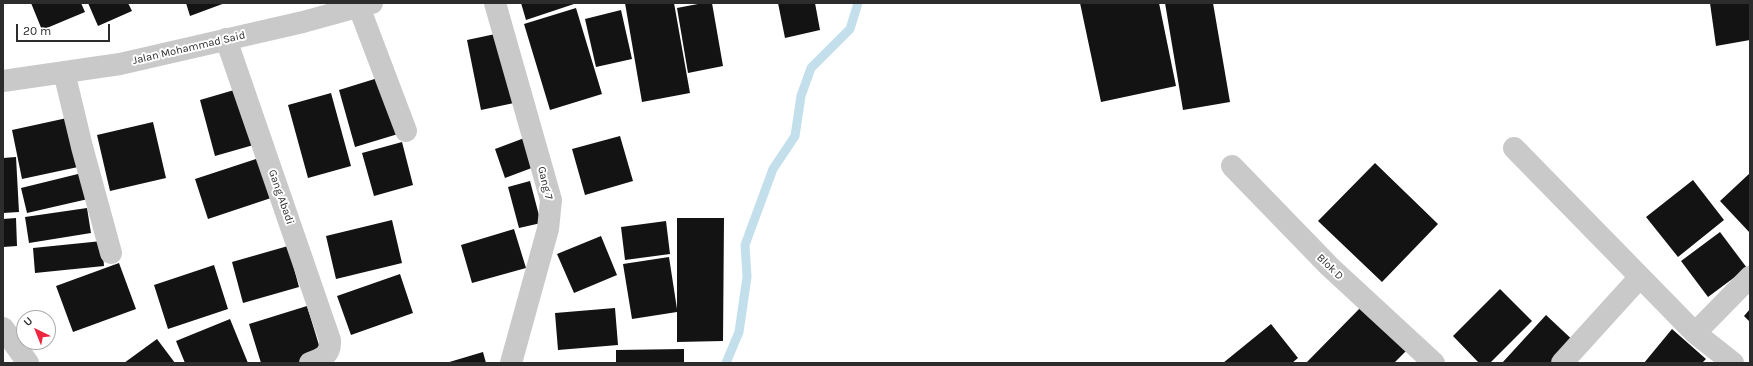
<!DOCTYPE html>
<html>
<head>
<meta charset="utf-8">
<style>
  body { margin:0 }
  #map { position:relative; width:1753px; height:366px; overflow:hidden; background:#fff; font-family:Karla,sans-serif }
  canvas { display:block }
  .frame { position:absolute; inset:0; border:4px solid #2c2c2c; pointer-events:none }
  .north { position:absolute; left:16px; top:310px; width:40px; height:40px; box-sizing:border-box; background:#fff; border:1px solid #ababab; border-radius:50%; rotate:317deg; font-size:11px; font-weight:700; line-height:16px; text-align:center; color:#2c2c2c }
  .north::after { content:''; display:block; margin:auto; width:14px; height:18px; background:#ed2541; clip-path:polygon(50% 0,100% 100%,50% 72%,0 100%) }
  .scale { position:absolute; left:16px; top:24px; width:94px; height:18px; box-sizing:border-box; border:2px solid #2c2c2c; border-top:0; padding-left:5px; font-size:12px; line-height:14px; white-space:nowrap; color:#2c2c2c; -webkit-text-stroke:3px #fff; paint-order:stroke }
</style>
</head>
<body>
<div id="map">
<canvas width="1753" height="366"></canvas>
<div class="frame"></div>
<div class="north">U</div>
<div class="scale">20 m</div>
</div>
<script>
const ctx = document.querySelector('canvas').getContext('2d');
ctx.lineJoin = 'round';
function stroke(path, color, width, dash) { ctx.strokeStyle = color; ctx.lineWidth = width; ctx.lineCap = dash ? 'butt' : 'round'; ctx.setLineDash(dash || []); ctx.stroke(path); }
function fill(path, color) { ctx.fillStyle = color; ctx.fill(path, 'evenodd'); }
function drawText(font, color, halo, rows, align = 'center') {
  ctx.font = font + ' Karla,sans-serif'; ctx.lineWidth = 4; ctx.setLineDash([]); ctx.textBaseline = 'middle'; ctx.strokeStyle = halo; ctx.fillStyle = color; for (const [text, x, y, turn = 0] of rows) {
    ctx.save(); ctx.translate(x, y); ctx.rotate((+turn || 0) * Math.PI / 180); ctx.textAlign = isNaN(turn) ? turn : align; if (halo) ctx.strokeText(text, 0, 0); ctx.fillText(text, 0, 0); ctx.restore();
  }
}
stroke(new Path2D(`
  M726,363L739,332L747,277L745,245L773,169L795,136L801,96L811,68L850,29L858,3`), '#c3dfec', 9);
fill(new Path2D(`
  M31,3H81L85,12L42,30Z
  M88,3H128L132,11L98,26Z
  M186,3H225L190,16Z
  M521,3H577L526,20Z
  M625,3H674L690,93L642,102Z
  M703,3H712L723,66L688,73L677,8Z
  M778,3H815L820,30L785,38Z
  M1080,3H1159L1176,86L1101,102Z
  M1165,3H1213L1230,102L1183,110Z
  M1710,3H1750V40L1716,46Z
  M576,8L602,94L550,110L524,24Z
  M621,10L632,59L596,67L585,19Z
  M500,33L514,103L481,110L467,40Z
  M381,77L398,134L355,147L339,90Z
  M241,88L257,144L215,156L200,100Z
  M331,93L351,166L308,178L288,105Z
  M67,118L78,167L22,179L12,130Z
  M153,122L166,178L110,191L97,135Z
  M620,136L633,181L585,195L572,149Z
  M527,137L537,166L505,178L495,149Z
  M402,142L413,185L374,196L362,153Z
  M16,157L19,212L3,213V158Z
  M259,158L271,198L208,219L195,179Z
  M1375,163L1438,224L1382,282L1318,221Z
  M82,173L88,199L27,213L21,188Z
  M1750,173V233L1720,201Z
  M1693,180L1724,220L1678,257L1646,217Z
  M530,181L541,223L519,228L508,187Z
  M87,208L91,233L29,243L25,217Z
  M16,218L17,246L3,247V219Z
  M677,218H724L723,341L677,342V312L632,319L623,264L669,257L677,309Z
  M392,220L402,263L336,279L326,236Z
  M666,221L670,254L625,260L621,227Z
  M514,229L526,268L472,283L461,245Z
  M1720,232L1747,268L1708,297L1681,261Z
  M601,236L617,275L574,293L557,254Z
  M102,241L104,266L35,273L33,248Z
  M288,246L299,287L243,303L232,262Z
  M119,263L136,309L73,332L56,286Z
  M214,265L228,309L168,329L154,285Z
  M400,274L413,313L351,335L337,296Z
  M1500,289L1532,321L1490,363H1479L1453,336Z
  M1363,305L1407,350L1394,363H1306Z
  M307,306L322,355L296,363H261L249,324Z
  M615,308L618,345L558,350L555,313Z
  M1750,309V322L1744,316Z
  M1546,315L1578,345L1561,363H1502Z
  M230,319L248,363H185L176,341Z
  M1271,324L1298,358L1292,363H1223Z
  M1672,329L1706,359L1702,363H1644Z
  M157,339L175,363H124Z
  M684,349V363H616V350Z
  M483,352L486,363H446Z`), '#131313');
stroke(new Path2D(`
  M495,3L551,200L548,229L511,363
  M359,7L406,131
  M226,39L330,340C331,355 322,359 310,363
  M64,72L82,147L111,253
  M3,81L120,64L303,22L372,3
  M1514,148L1695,333L1733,363
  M1232,166L1330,267L1434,363
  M3,328L28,363
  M1695,333L1750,277
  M1562,363L1640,277`), '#c9c9c9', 22);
drawText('11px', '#2c2c2c', '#fff', [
  ["Jalan Mohammad Said",189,48,-13],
  ["Gang 7",545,183,76],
  ["Gang Abadi",281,197,71],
  ["Blok D",1330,267,44]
]);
</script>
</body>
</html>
